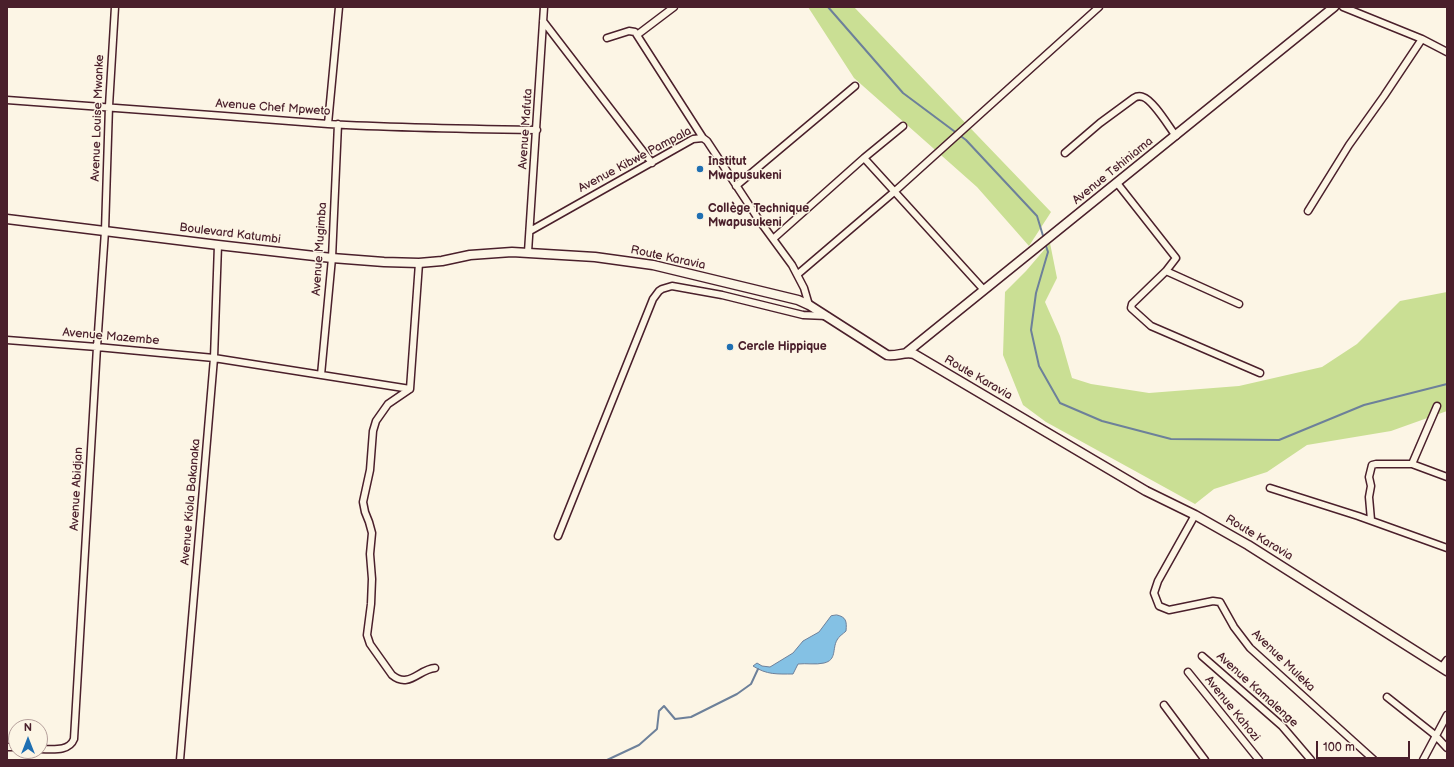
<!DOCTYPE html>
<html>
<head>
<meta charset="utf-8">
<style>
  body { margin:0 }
  #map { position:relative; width:1454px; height:767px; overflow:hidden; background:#fcf5e5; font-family:"Balsamiq Sans",sans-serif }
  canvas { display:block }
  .frame { position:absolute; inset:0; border:8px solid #4a1f2b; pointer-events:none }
  .north { position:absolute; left:8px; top:719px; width:40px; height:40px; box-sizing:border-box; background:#fcf5e5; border:1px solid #b59f9b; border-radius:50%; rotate:0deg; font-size:11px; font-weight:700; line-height:16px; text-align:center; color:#4a1f2b }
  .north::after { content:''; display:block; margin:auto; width:14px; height:18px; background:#1f6fb2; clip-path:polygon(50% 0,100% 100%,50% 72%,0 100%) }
  .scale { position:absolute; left:1316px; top:741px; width:94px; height:18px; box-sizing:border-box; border:2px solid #4a1f2b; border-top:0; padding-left:5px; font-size:12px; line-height:14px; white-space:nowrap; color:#4a1f2b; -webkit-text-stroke:3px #fcf5e5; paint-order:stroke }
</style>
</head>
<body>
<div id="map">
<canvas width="1454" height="767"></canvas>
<div class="frame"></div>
<div class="north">N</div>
<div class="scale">100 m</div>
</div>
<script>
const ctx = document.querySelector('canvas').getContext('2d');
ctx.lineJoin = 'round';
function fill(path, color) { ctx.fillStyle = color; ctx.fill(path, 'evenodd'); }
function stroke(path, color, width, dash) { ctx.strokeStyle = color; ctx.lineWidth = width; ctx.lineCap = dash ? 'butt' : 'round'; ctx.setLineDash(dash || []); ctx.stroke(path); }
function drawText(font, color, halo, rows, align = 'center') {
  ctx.font = font + ' "Balsamiq Sans",sans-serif'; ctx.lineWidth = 3; ctx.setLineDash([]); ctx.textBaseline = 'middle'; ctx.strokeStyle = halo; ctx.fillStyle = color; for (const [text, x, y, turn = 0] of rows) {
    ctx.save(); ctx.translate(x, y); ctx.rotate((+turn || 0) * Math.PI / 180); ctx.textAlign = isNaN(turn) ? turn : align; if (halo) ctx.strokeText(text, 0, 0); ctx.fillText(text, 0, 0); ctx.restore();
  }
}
fill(new Path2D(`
  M808,7H854L1051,212L1029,246L977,187L854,78Z
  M1050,243L1057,278L1045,302L1060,336L1072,378L1091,384L1149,393L1239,386L1322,367L1357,344L1400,301L1447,292V411L1391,431L1307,445L1267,472L1214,489L1195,504L1046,422L1023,405L1003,355L1005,292L1026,271Z`), '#cadf94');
const water = new Path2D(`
  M837,615C846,617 847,621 846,631C843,634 839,636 837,640C832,649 837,660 824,663C816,665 806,663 798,664L793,674C777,674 767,675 753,666L757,663L762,666L770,667L793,653L803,641L819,632L831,616Z`);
fill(water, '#84c1e4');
stroke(water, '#6d809a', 1);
stroke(new Path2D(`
  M828,7L903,93L966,140L1037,216L1044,239
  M1045,243L1048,252L1036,293L1031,330L1039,366L1060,403L1102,421L1171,439L1279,440L1364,405L1447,384
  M607,760L639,745L657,729L659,711L664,706L675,719L691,717L737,694L751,684L758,669`), '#6d809a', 2);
const minor = new Path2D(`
  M1343,7L1422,39L1447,52
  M543,21L652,163
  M637,35L674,7
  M607,38L629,31L635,32L703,138
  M7,100C114,107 221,116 328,124C397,128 467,129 537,130
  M328,124L339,7
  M1065,153L1100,123L1134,98C1137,96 1140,96 1143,97C1153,100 1169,127 1176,136
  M864,158L984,290
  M1117,183L1176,258L1166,271L1132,304L1131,308L1151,326L1260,373
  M736,186L855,86
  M1308,211L1349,145L1384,96L1422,39
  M530,231L693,139L703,138L707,141L759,220L792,265L804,288L809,305
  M773,239L864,158L903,126
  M528,252L544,7
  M419,263L410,389L388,404L376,421L373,431L370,470L363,502L365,512L369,522L372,533L370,554L372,579L371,604L367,635L370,644L392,675C409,689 419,669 435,668
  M1166,271L1239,304
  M798,274L894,192L1099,7
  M7,340L97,347L214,358L410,389
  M321,375L332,258L338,124
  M1412,464L1437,406
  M1270,488L1358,516L1447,548
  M1195,515L1158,581L1154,593L1159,606L1169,610L1213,601L1220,602L1234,627L1250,648L1374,760
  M1371,520L1369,497L1371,486L1369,477L1372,465L1376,464H1412L1447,477
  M558,536L653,299L659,291L662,289L672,286L722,295L803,315L827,316
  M1202,656L1282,726L1311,760
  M1441,668L1447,660
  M1188,672L1259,760
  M1387,697L1435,735L1447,748
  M1164,705L1205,760
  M7,747H16
  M40,749C52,749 69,752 74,739L97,347L105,231L109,106L115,7
  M180,760L214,358L218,245
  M1423,760L1447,715`);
const tertiary = new Path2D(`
  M7,219L218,245L332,258L384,262L419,263L442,261L470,255L512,252L595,257L653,265L798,300L809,305L887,355C896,357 905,351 914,354L1146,491L1195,515L1248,545L1447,671
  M906,353L1334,7`);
stroke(minor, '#4a1f2b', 9);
stroke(tertiary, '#4a1f2b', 11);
stroke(minor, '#fcf5e5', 6);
stroke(tertiary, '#fcf5e5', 8);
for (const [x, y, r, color] of [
  [700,169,4,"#1f6fb2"],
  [700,216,4,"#1f6fb2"],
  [730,347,4,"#1f6fb2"]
]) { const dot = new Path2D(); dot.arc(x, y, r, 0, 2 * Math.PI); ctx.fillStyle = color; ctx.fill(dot); stroke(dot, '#fcf5e5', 1.5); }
drawText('12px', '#4a1f2b', '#fcf5e5', [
  ["Avenue Chef Mpweto",273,108,4],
  ["Avenue Louise Mwanke",98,118,-88],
  ["Avenue Mafuta",526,129,-86],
  ["Avenue Kibwe Pampala",635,160,-28],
  ["Avenue Tshiniama",1113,171,-39],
  ["Boulevard Katumbi",230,234,7],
  ["Avenue Mugimba",320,249,-86],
  ["Route Karavia",668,258,12],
  ["Avenue Mazembe",111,337,5],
  ["Route Karavia",978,378,30],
  ["Avenue Abidjan",77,489,-87],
  ["Avenue Kiola Bakanaka",191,502,-85],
  ["Route Karavia",1259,538,31],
  ["Avenue Muleka",1283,661,44],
  ["Avenue Kamalenge",1257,690,42],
  ["Avenue Kahozi",1232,709,51]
]);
drawText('bold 12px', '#4a1f2b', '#fcf5e5', [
  ["Institut",708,162],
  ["Mwapusukeni",708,176],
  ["Collège Technique",708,209],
  ["Mwapusukeni",708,223],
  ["Cercle Hippique",738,347]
], 'left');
</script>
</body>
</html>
